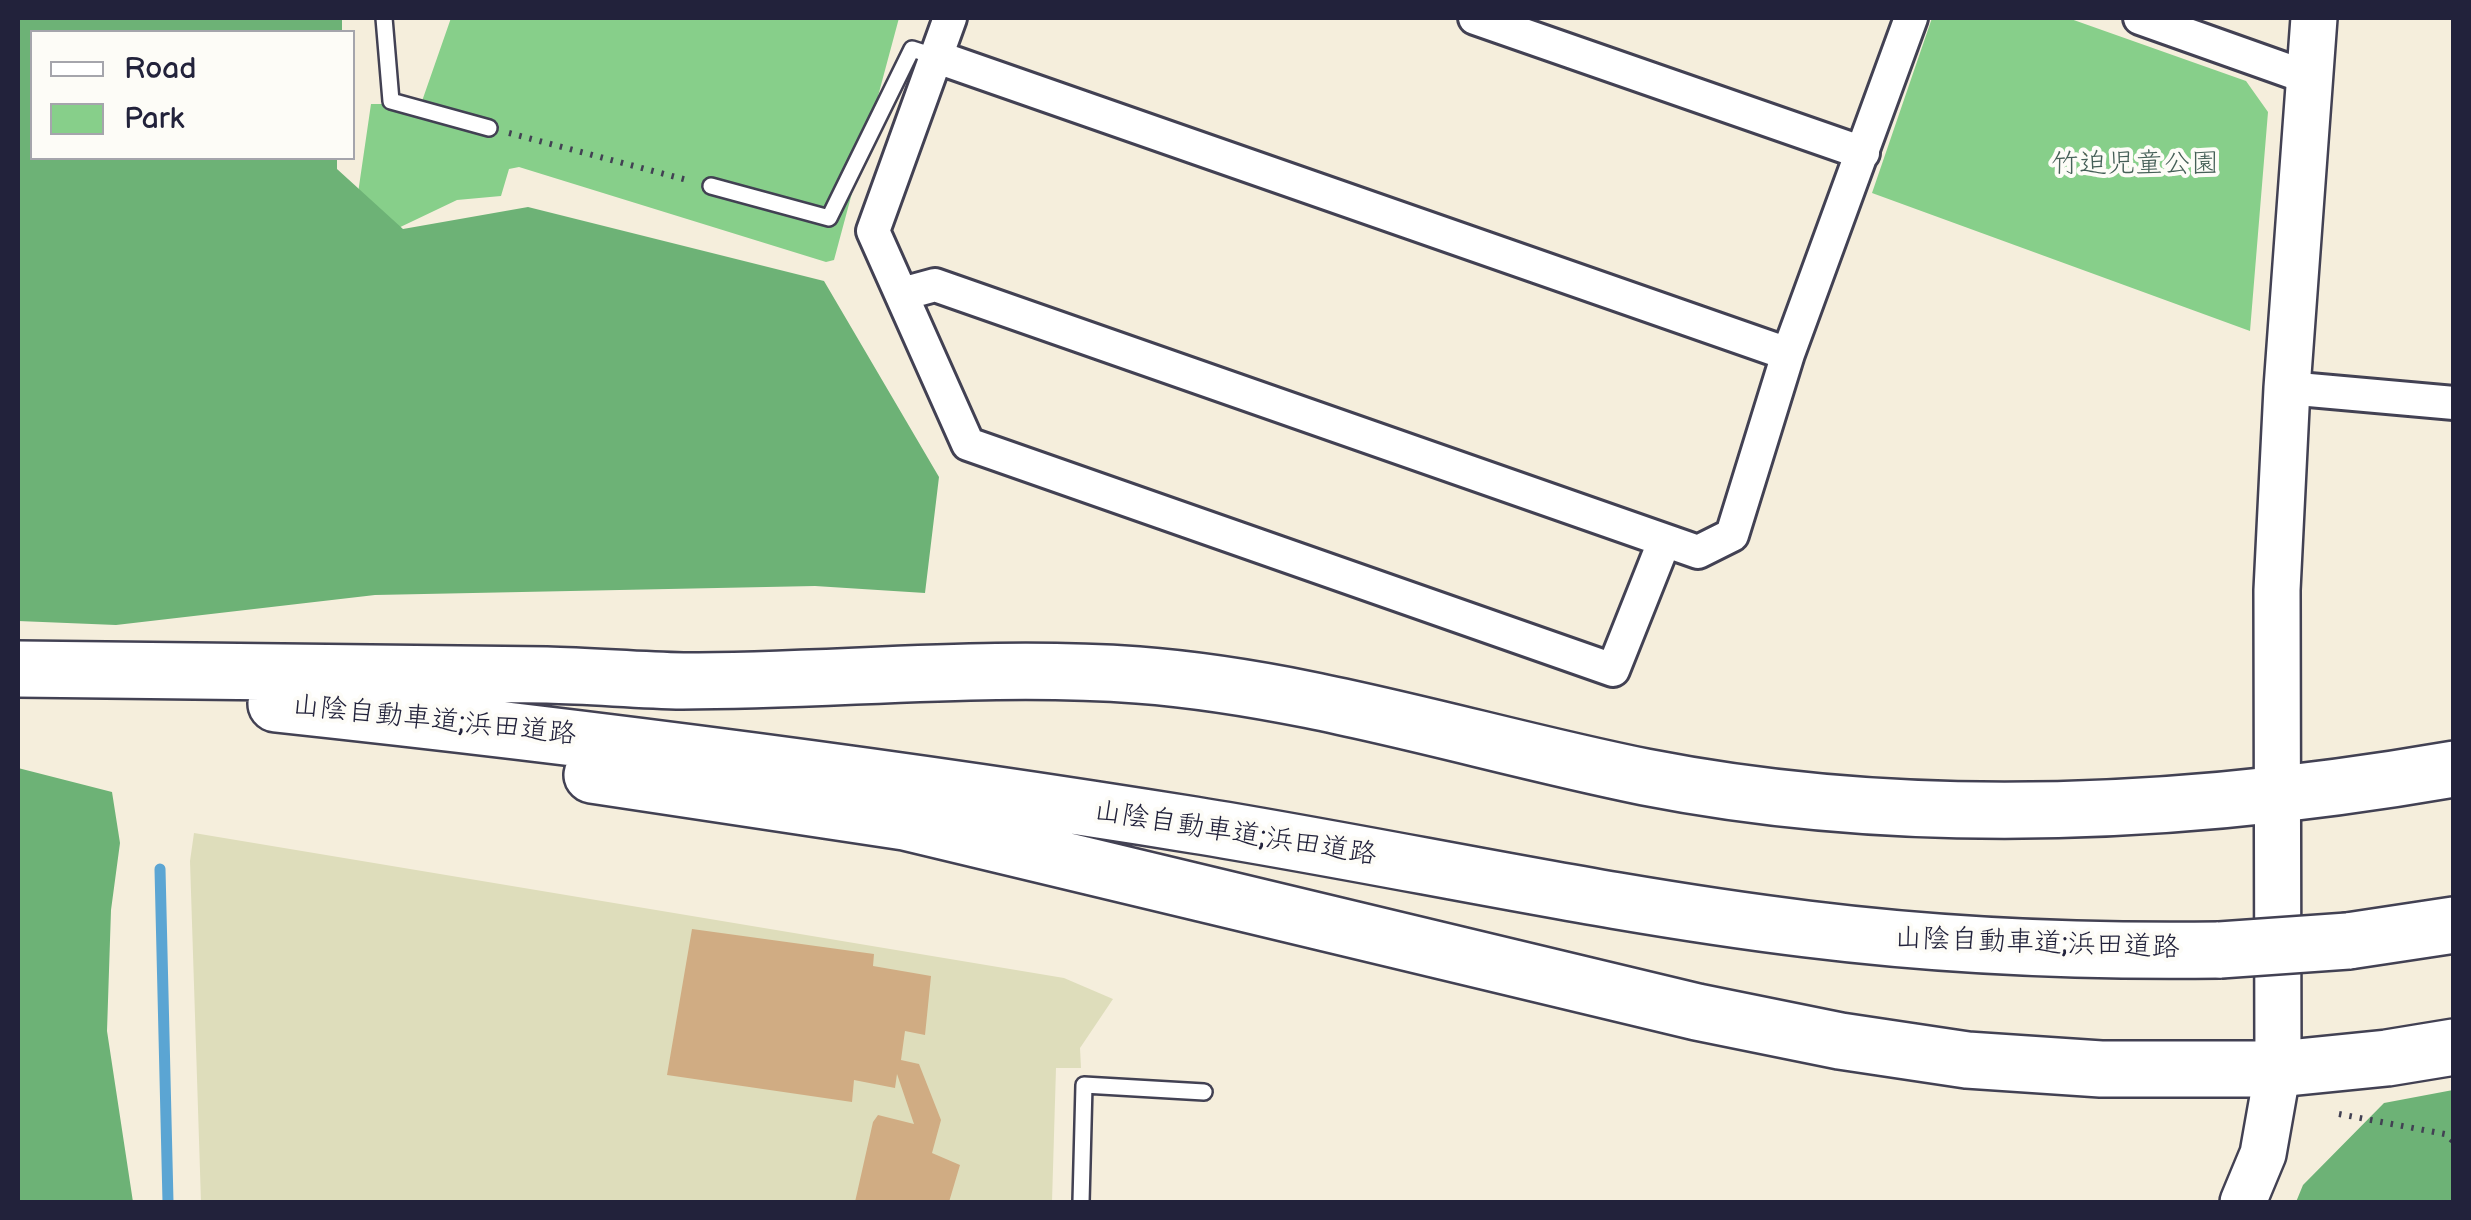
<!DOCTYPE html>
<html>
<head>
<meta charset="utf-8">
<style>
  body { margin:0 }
  #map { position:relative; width:2471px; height:1220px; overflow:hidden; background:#f5eedc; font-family:"Balsamiq Sans",sans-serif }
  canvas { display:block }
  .frame { position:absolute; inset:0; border:20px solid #22223b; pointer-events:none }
  .legend { position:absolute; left:30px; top:30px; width:325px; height:130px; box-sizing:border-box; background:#fdfcf7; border:2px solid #a5a5ac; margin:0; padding:12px 18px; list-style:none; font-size:30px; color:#22223b }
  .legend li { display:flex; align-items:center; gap:20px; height:50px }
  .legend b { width:50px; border:2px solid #a5a5ac }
</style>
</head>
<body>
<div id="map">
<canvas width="2471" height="1220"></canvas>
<div class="frame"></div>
<ul class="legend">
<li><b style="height:12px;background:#fff"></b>Road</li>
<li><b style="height:28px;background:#87cf8a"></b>Park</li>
</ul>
</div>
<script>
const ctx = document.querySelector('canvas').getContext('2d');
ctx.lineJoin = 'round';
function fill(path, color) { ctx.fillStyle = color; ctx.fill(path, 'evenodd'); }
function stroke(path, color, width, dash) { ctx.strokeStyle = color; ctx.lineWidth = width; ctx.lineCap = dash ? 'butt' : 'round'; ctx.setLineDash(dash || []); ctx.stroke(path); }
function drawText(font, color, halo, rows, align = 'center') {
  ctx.font = font + ' "Balsamiq Sans","Klee One",sans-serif'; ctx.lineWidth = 8; ctx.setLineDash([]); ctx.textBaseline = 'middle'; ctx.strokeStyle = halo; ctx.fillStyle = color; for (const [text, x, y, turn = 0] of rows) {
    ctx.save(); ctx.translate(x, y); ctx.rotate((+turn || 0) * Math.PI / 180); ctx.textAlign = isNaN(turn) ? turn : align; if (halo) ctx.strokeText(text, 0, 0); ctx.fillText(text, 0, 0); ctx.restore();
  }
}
fill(new Path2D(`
  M194,833L1064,978L1113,999L1080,1048L1081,1068H1056L1052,1202H201L190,861Z`), '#deddbb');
fill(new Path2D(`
  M451,18H899L834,260L826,262L519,167L509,169L501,196L457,200L392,231L357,200L371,104H421Z
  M1932,18H2068L2246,81L2268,112L2250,331L1872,193Z`), '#87cf8a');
fill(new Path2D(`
  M18,18H342V32H32V158H337V169L403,229L528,207L824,281L939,477L925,593L815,586L375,595L116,625L18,621Z
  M18,768L112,792L120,843L111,910L107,1031L133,1202H18Z
  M2453,1090V1202H2296L2303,1185L2384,1103Z`), '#6db276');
stroke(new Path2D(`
  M160,869L168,1202`), '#5ba5d3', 11);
fill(new Path2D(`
  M2085,152L2102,158L2095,176L2078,171Z
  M692,929L874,954L873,966L931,976L925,1035L905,1031L901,1060L919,1064L941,1120L932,1153L960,1165L949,1202H855L873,1122L878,1115L914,1124L897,1074L895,1088L854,1080L852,1102L667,1075Z`), '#d0ac83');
const lane = new Path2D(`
  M384,18L391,101L489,128
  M711,186L829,218L912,49L937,57
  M1081,1202L1084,1085L1204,1092`);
const street = new Path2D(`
  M950,18L873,231L968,444L1613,670L1664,542
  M1475,18L1863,153
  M2140,18L2309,78
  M937,57L1788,354
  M902,294L935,285L1698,552L1732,535L1788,354L1911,18
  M2287,388L2454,403`);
const secondary = new Path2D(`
  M2243,1202L2263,1154L2278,1069L2277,590L2287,388L2314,18`);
const highway = new Path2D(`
  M18,669C194,671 371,673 547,675C592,676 637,680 683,681C835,681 986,664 1138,675C1310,688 1477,743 1645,777C1910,829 2189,815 2454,769
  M276,704C583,737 889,776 1194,825C1398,858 1601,904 1807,929C1944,946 2081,952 2220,950
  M592,775L905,822L1697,1012L1840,1041L1967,1060L2101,1069H2278L2387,1058L2454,1047
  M2348,941L2454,925`);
stroke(lane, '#424153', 20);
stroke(street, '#424153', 38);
stroke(secondary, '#424153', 50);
stroke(highway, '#424153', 60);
stroke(new Path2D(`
  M509,133L691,181
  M2339,1114L2445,1134L2454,1142`), '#424153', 6, [2.5, 8]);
stroke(lane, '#fff', 15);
stroke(street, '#fff', 32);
stroke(secondary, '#fff', 45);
stroke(highway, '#fff', 55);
const highwayBridge = new Path2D(`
  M2220,950L2348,941`);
stroke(highwayBridge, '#424153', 60, []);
stroke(highwayBridge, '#fff', 55);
drawText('28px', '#455f57', '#fdfcf7', [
  ["竹迫児童公園",2135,165]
]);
drawText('28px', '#22223b', '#fdfcf7', [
  ["山陰自動車道;浜田道路",434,721,6],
  ["山陰自動車道;浜田道路",1235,834,9],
  ["山陰自動車道;浜田道路",2037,944,2]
]);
</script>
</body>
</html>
